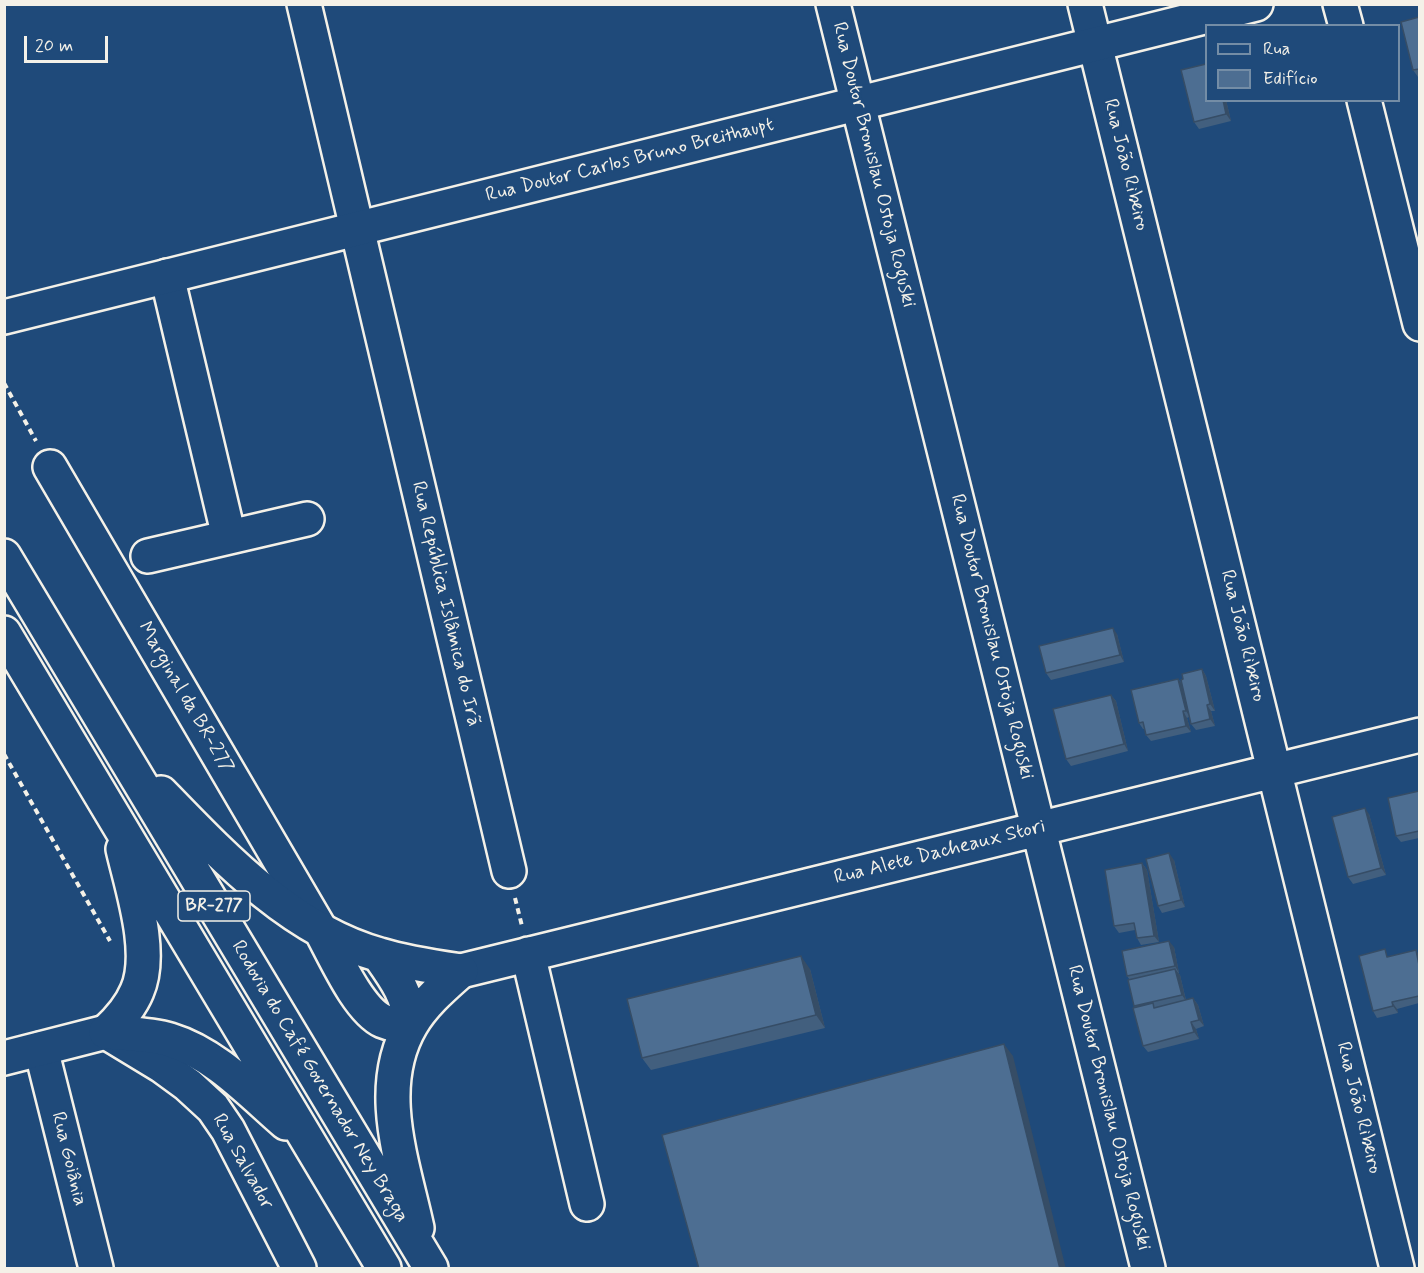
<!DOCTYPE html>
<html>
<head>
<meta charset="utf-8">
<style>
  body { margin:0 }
  #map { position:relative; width:1424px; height:1273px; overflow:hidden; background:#1f4a7a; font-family:Mynerve,sans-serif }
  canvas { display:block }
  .frame { position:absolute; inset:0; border:6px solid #f4f1e8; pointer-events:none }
  .legend { position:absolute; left:1205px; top:24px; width:195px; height:78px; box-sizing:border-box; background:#1f4a7a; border:2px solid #748da6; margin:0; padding:8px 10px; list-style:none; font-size:18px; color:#f4f1e8 }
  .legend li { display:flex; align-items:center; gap:12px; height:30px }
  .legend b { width:30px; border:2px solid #748da6 }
  .scale { position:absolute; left:24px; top:36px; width:84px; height:27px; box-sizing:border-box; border:3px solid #f4f1e8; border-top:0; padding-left:8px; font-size:18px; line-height:21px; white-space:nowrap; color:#f4f1e8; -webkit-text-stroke:4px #1f4a7a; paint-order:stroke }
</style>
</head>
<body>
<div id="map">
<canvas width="1424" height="1273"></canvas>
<div class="frame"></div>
<ul class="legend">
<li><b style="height:8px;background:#1f4a7a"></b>Rua</li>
<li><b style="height:16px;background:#4d6e92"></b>Edifício</li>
</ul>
<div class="scale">20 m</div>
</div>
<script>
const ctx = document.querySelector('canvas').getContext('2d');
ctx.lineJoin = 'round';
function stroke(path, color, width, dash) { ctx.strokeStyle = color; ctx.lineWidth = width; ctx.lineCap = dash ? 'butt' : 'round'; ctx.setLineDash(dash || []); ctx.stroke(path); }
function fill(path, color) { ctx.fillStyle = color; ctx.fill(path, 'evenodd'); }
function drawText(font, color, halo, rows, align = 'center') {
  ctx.font = font + ' Mynerve,sans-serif'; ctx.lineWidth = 5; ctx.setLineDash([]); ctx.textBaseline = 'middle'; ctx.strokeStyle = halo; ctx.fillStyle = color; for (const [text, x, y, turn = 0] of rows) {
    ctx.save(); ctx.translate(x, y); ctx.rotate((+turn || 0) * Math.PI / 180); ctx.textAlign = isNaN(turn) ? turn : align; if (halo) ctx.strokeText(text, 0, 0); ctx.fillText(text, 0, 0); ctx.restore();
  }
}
const minor = new Path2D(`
  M304,4L509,871
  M833,4L1148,1268
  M1085,4L1397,1268
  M1340,4L1346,26
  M1364,100L1420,324
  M167,276L229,537
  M50,467L320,929
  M148,556L307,519
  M528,954L587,1204
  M461,971L1420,735
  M106,1032L162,1066L188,1085L213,1108L228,1130L299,1268
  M41,1049L96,1268`);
const secondary = new Path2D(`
  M4,317L1256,4
  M4,1058L106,1032`);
const motorway = new Path2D(`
  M4,556L431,1268
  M4,633L384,1268
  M161,793C222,856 292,931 380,955C406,963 434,967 461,971
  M320,929C334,954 358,1010 383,1021C392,1025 401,1025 411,1025
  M379,955C396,979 408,995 411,1025
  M106,1032C127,1034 150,1034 170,1040C216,1054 251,1093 286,1123
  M106,1032C119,1020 130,1008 137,991C154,953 132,888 123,849
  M417,1228C403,1163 374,1088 411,1025C423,1004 443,987 461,971`);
stroke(minor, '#f4f1e8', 38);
stroke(secondary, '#f4f1e8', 38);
stroke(motorway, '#f4f1e8', 38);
stroke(new Path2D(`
  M4,383L36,441
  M4,754L110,941
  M515,898L522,926`), '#f4f1e8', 4, [6, 4.5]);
stroke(minor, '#1f4a7a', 33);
stroke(secondary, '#1f4a7a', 33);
stroke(motorway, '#1f4a7a', 33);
fill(new Path2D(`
  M1419,17V77H1418L1413,70Z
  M1206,100H1226L1231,121L1199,129L1194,122Z
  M1117,634L1124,662L1051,680L1046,673Z
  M1202,669L1206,676L1215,711H1211L1215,726L1196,730L1191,724L1189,717L1187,718L1191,732L1151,741L1146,735L1145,729H1143L1139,723L1178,679L1182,683Z
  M1111,695L1116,701L1128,751L1071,766L1066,759Z
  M1419,791V838L1401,842L1396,836Z
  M1369,814L1386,875L1353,884L1348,877Z
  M1174,860L1185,907L1162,913L1158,906Z
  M1142,863L1147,870L1159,942L1141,945L1137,938L1135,930L1119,933L1114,926Z
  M1174,947L1179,973H1178L1180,975L1186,1000L1193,998L1198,1005L1204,1026L1196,1029L1199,1039L1148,1052L1143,1046L1135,1008L1134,1006L1130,980L1127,976Z
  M1419,955V1003L1397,1009L1398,1013L1377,1018L1373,1011L1389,956Z
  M810,969L825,1028L651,1070L642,1058Z`), '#425f7e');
fill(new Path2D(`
  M1223,100H1226L1231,121L1226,114Z
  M1113,628L1117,634L1124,662L1120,655Z
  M1202,669L1206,676L1215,711L1210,704Z
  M1178,679L1183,685L1190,717L1186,711Z
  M1111,695L1116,701L1128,751L1124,744Z
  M1207,705L1211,711L1215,726L1210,719Z
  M1183,711L1187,718L1191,732L1186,726Z
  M1365,808L1369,814L1386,875L1381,868Z
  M1169,853L1174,860L1185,907L1181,900Z
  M1142,863L1147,870L1159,942L1154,936Z
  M1169,941L1174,947L1179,973L1175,966Z
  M1416,950L1419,955V965Z
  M801,956L810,969L825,1028L816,1015Z
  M1175,969L1180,975L1186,1001L1182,995Z
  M1193,998L1198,1005L1204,1026L1199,1020Z
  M1392,1002L1397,1009L1398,1013L1393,1006Z
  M1191,1022L1196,1029L1199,1039L1194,1032Z
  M1004,1044L1013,1056L1066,1269H1060Z`), '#364d66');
const building = new Path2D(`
  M1419,17V69L1413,70L1401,22Z
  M1206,64V100H1223L1226,114L1194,122L1181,70Z
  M1113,628L1120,655L1046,673L1039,646Z
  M1202,669L1210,704L1207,705L1210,719L1191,724L1181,680L1183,679L1182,674Z
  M1178,679L1186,711H1183L1186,726L1146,735L1143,722L1139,723L1131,690Z
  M1111,695L1124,744L1066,759L1053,709Z
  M1419,791V831L1396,836L1388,798Z
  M1365,808L1381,868L1348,877L1332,817Z
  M1169,853L1181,900L1158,906L1146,859Z
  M1142,863L1154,936L1137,938L1134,923L1114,926L1105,870Z
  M1169,941L1175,966L1127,976L1122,951Z
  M1385,949L1387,957L1416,950L1419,965V996L1392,1002L1393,1006L1373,1011L1359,956Z
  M801,956L816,1015L642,1058L627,999Z
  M1175,969L1182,995L1134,1006L1128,980Z
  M1193,998L1199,1020L1191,1022L1194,1032L1143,1046L1133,1008L1153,1003L1154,1008Z
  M1004,1044L1060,1269H699L662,1135Z`);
fill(building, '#4d6e92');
stroke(building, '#364d66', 1.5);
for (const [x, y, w] of [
  [214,906,72]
]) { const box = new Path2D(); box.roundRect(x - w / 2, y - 15, w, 30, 4.5); ctx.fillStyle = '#1f4a7a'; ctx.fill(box); stroke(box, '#f4f1e8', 1.5); }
drawText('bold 18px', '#f4f1e8', null, [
  ["BR-277",214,906]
]);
drawText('20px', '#f4f1e8', '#1f4a7a', [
  ["Rua Doutor Carlos Bruno Breithaupt",630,161,-14],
  ["Rua Doutor Bronislau Ostoja Roguski",873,165,76],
  ["Rua João Ribeiro",1125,165,76],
  ["Rua República Islâmica do Irã",445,604,77],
  ["Rua João Ribeiro",1242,636,76],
  ["Rua Doutor Bronislau Ostoja Roguski",991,637,76],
  ["Marginal da BR-277",185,698,60],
  ["Rua Alete Dacheaux Stori",940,853,-14],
  ["Rodovia do Café Governador Ney Braga",319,1082,59],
  ["Rua Doutor Bronislau Ostoja Roguski",1108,1108,76],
  ["Rua João Ribeiro",1358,1108,76],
  ["Rua Goiânia",68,1159,76],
  ["Rua Salvador",242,1162,61]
]);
</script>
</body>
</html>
